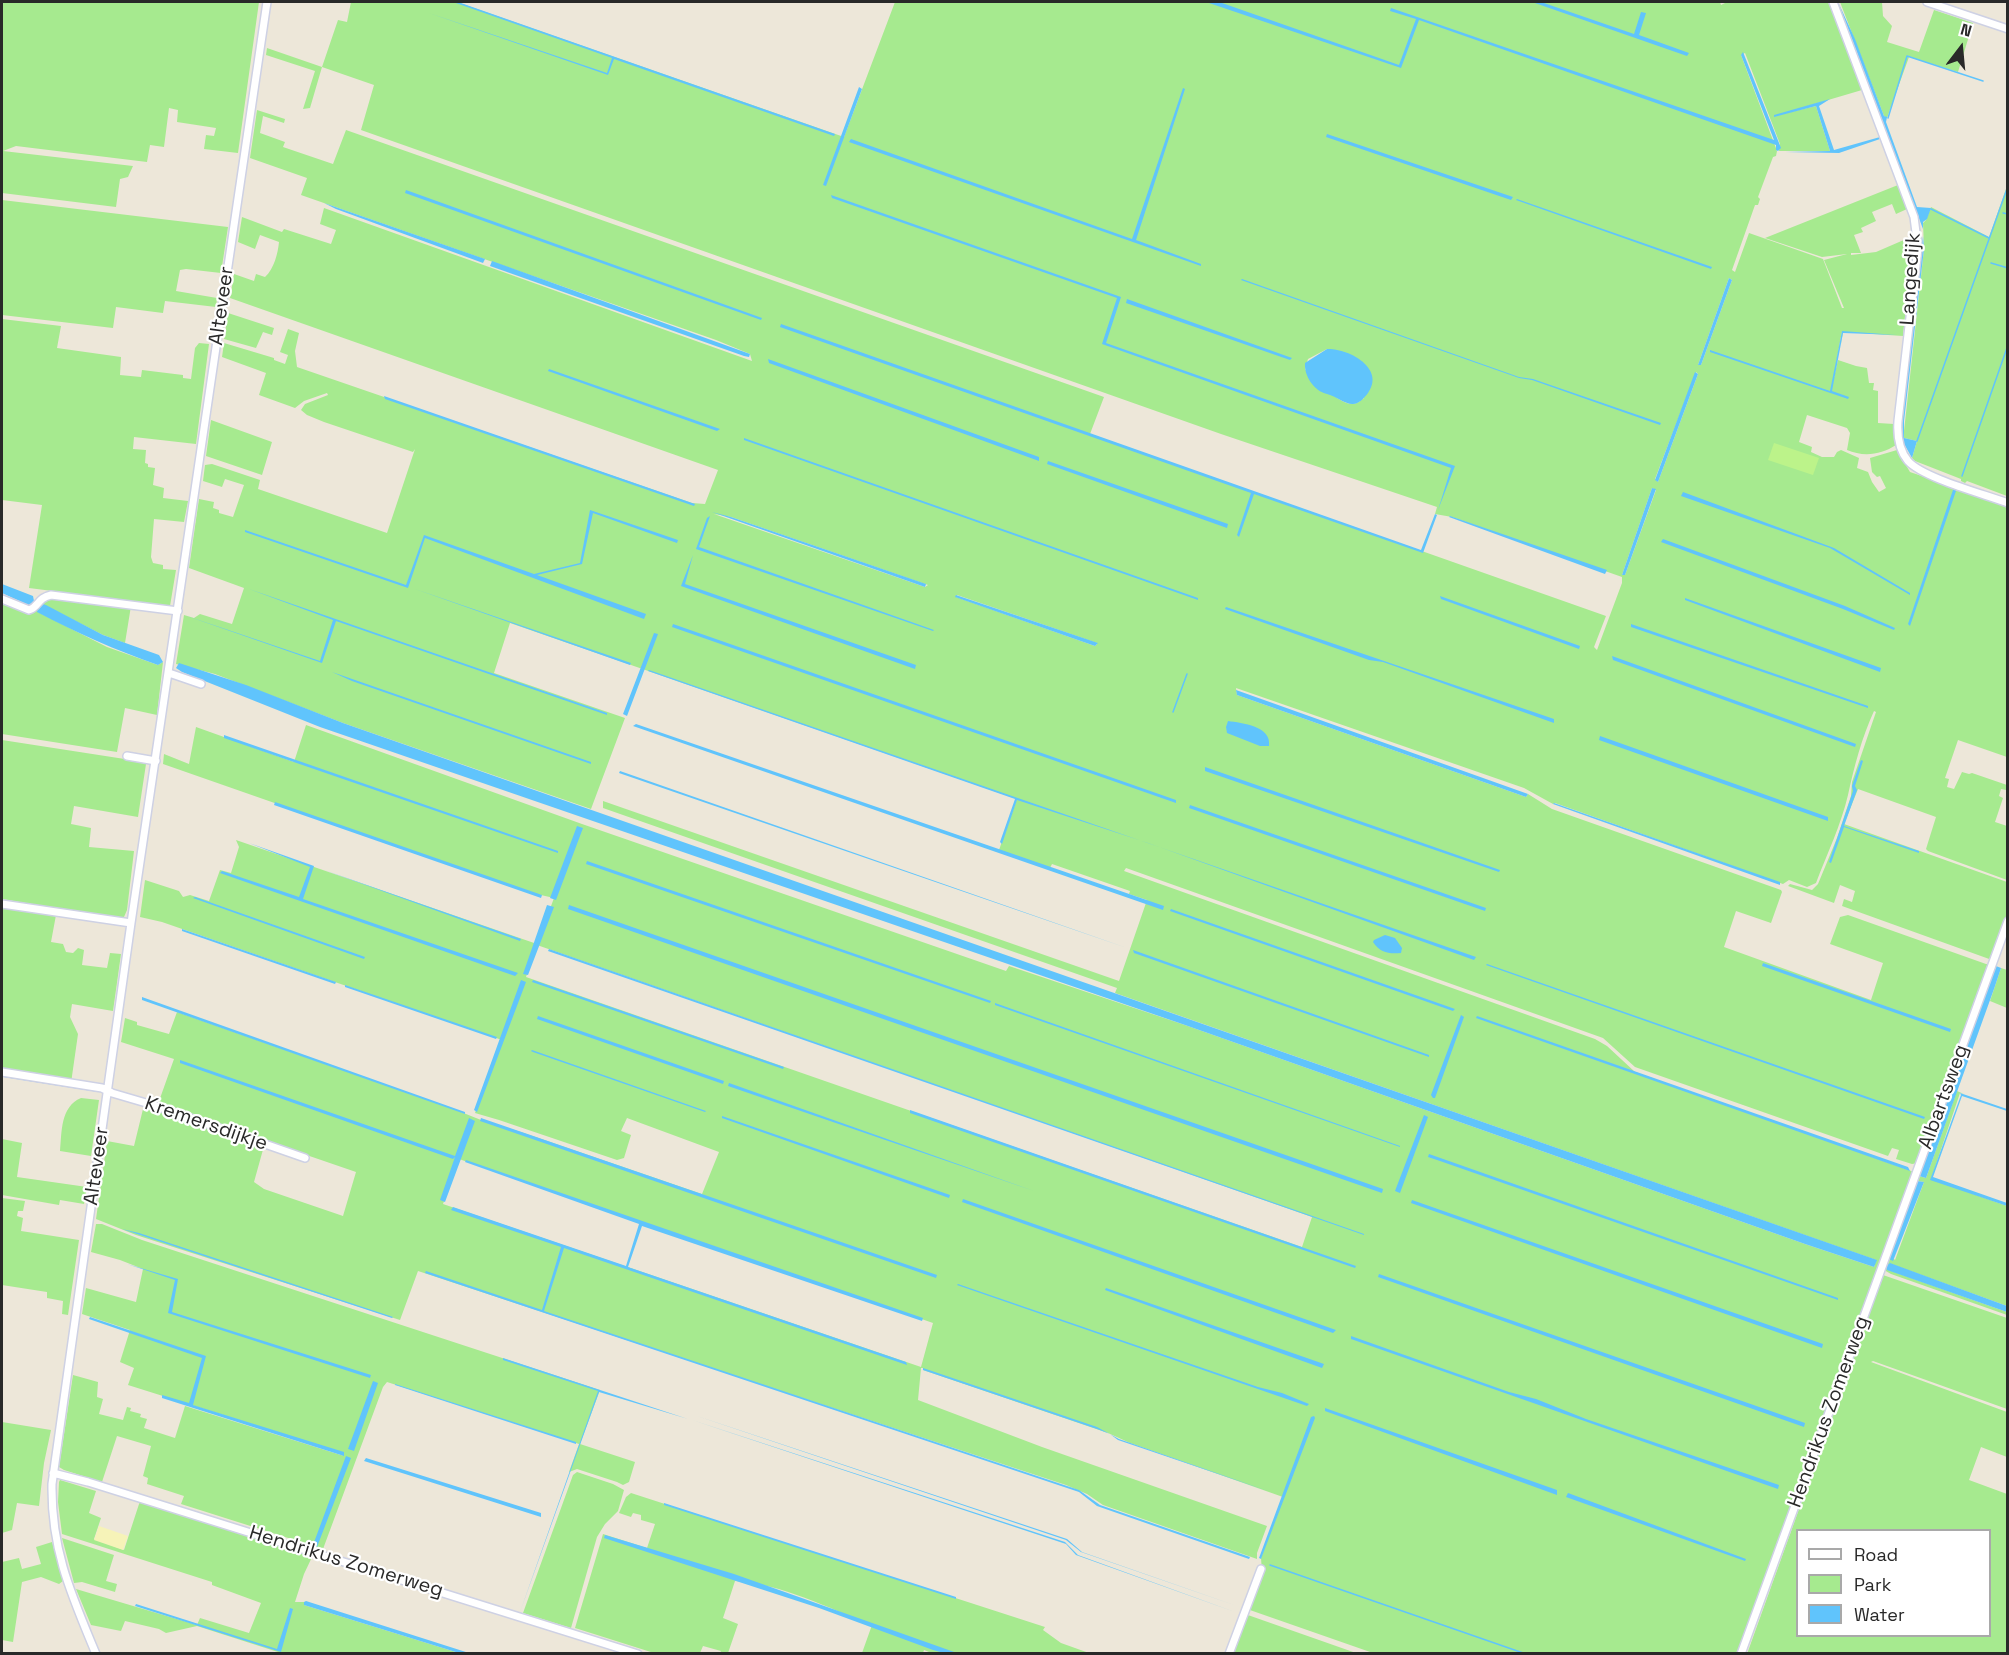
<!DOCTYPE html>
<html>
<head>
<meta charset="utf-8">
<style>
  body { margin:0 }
  #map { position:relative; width:2009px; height:1655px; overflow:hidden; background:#ede7d9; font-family:"Space Grotesk",sans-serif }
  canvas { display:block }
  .frame { position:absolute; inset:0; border:3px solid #292929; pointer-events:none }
  .legend { position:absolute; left:1796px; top:1529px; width:195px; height:108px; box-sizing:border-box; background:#fff; border:2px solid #a9a9a9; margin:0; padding:8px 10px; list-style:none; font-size:18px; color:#292929 }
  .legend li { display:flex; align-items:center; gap:12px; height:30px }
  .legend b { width:30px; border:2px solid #a9a9a9 }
  .north { position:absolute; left:1931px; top:18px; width:60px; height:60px; -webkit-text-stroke:4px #fff; paint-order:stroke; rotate:16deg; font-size:16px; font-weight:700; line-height:24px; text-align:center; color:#292929 }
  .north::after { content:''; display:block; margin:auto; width:21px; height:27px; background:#292929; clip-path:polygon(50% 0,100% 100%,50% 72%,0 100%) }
</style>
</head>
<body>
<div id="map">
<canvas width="2009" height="1655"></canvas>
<div class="frame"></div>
<ul class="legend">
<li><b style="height:8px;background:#fff"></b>Road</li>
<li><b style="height:16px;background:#a6ea8f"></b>Park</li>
<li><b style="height:16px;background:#60c4fc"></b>Water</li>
</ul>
<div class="north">N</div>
</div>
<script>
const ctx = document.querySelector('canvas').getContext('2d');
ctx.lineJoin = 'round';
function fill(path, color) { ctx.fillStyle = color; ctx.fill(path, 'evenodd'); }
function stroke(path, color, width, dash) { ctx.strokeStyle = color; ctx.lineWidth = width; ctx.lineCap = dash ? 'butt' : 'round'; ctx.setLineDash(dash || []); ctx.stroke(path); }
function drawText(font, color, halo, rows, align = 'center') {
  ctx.font = font + ' "Space Grotesk",sans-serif'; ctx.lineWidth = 4.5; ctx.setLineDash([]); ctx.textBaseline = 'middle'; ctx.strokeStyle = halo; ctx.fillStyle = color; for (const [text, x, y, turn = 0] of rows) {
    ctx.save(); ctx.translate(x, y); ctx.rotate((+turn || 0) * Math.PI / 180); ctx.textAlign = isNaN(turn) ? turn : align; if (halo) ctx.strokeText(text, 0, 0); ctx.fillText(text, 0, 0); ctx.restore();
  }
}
fill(new Path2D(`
  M2,2H259L238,153L204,149L206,135L214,136L216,128L177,122L178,110L169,108L164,147L150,145L147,162L16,146L3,151L133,166L128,177L120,179L116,207L2,193Z
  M351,2H457L844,137L895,2H1720L1721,5L1725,3L1724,2H1830L1862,90L1774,116L1816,106L1830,151H1779L1780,144L1745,53L1741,55L1777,151L1776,156L1773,157L1758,197L1760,199L1758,205H1755L1732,270L1735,272L1749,233L1823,259L1842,308H1844L1824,260L1847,254L1822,257L1765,238L1898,185L1907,209L1896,214L1892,204L1872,212L1876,221L1861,228L1863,232L1854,235L1861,253H1851V255L1876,252L1913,236L1903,336L1843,332L1841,344L1842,331L1831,391L1838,360L1856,366L1867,368L1869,383H1874L1873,390L1878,391V423L1894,424L1896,445C1881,455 1863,457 1847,450L1850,433L1847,428L1807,415L1799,442L1812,447L1811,452L1822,457H1834L1837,452L1841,450L1859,458L1857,468L1868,472L1872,482L1879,492L1886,488L1880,476L1877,477L1872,472L1870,458L1897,450L1910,472L2007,505V757L1958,740L1945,778L1949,779L1947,787L1954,789L1962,772L1969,774L1972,773L2007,785L2006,790L2001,789L1999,796L2003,798L1995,822L2007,826V880L1928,851L1926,849L1936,817L1858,789L1844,824L2007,882V917L1992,960L1842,906L1844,899L1852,902L1855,891L1840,885L1834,903L1788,886L1790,884L1812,890L1818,884L1837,838L1851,796L1852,782L1876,712L1874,711C1862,737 1854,767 1848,795C1841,825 1827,854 1816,883L1807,887L1789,880L1783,884L1555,803L1553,804L1524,788L1236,688L1237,695L1526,797L1528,794L1552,809L1781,890L1782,892L1771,923L1736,911L1724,947L1871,1000L1883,963L1830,944L1840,917L1848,915L1986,964H1991L1918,1163L1912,1164L1896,1159L1899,1150L1892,1148L1888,1156L1635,1067L1603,1038L1126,868L1124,871L1595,1039L1607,1046L1635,1072L1914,1172L1738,1653H1373L1247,1609L1262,1571L1261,1558L1283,1497L1130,1443L1108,1433L923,1370V1368H921L918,1400L1042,1447L1267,1526L1257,1553V1559L1103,1505L1087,1494L1066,1485L418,1271L400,1320L136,1235L96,1219L107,1141L134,1146L144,1105L264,1146L254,1182L264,1189L343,1216L356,1172L158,1104L174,1059L121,1042L125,1018L137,1022V1025L169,1034L177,1012L451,1108L481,1120L524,1133L702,1194L719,1152L627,1118L621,1131L631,1135L624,1158L617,1160L499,1120L475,1113L502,1040L162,922L140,917L145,880L179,891L183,897L190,895L209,901L220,870L231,873L239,847L236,840L537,944L554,898L532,893L163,764L164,754L189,764L196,727L294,762L306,725L582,824L1006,971L1009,966L1185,1025L1805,1244L1874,1267L1876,1260L1115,993L1117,988L603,808V801L1119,981L1147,900L1129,894L1130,891L1052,864L1050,868L999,850L1017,799L510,623L494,673L625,718L591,809L343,723L215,674L176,664L184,615L194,618L200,614L232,624L244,588L189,568L199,499L214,502L213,508L219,510V513L233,517L244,485L225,479L222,487L203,481L205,465L212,464L260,480L258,489L387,533L415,449L413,452L324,422L307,415L301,410L305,404L328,395L327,393L304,401L295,408L259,395L266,373L222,357L224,343L274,358V360L285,364L288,355L280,352L288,329L299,333L295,351L297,367L692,503L705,504L718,470L230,298L234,274L254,281L256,274L265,277C274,269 278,253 279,242L260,235L255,249L238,242L242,217L282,232L284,229L331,244L336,230L320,224L324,208L752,361L750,354L716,340L301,195L307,178L250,158L257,110L285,119L284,123L263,116L260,133L285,142L283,147L333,164L346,130L1104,397L1090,434L1606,616L1594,647L1597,650L1622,583V577L1452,517L1435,514L1437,507L1221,434L361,130L374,85L322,67L338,20L347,22ZM1729,278L1732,280L1701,365H1698ZM1327,349L1364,398C1360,401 1357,404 1352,404C1340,404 1311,379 1305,369L1308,359ZM1696,372L1698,374L1658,482L1655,479ZM1652,488L1656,490L1625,575H1622ZM714,514L731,517L928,585L925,587ZM957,595L1097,643V644L1095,646L956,597ZM537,945L1312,1217L1302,1247L526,977ZM459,1159L933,1323L921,1367L443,1204Z
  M1840,2H1882L1883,16L1892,26L1887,42L1919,52L1934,10L1973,23L1958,72L1909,57L1887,118L1884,116Z
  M267,48L322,67L310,108L303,109L315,71L266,55Z
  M2007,186V496L1967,481L1965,483L1961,481V479L1915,461L1912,458L1917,441L1904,438V431L1924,249L1923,223L1926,220L1931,207L1989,237Z
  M2,200L228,227L221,273L186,269L180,270L176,291L217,298L216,307L165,301L163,313L116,307L113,328L2,315Z
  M228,313L274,328L272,335L263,332L256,348L224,339Z
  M2,319L61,326L57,348L121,357L120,375L141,377L142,370L183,375V378L191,379L195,348L199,343L209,344L196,444L134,437L133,449L146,450L145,463L148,464V467L155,468L153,485L164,488L163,498L188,501L184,522L154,519L151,557L153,563L163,565V569L176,570L170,606L29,588L42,505L2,500Z
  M211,420L272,442L262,475L206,456Z
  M47,597L131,606L125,643L103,635L42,604Z
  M2,602L15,608H39L38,612L107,647L158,665L163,662L157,715L125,708L117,752L2,734Z
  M2,740L144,762L146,764L138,817L74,806L71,824L91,828L89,847L134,851L127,910L124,917L119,919L2,899Z
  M2,906L56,915L51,942L63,944L66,952L73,953L78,948L84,950L82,965L107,968L110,953L121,954L113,1011L72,1004L70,1017L78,1034L71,1083L2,1071Z
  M2001,968L2007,970V1008L1990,1001Z
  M1957,1091L1964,1094L1960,1093L1931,1179L2007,1206V1306L1891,1264L1885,1267L1886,1269L2007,1312V1315L1891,1274L1884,1270V1266L1916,1179L1919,1176L1926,1178ZM1917,1181L1924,1182L1895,1260L1890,1255Z
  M81,1098L99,1100L91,1156L60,1151C62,1132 60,1107 81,1098Z
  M2,1139L22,1143L17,1177L87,1187L84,1204L60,1200L59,1205L2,1195Z
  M2,1198L25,1201L23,1211H18L17,1216L23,1218L21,1231L79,1240L68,1315L62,1314L63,1301L47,1298V1292L2,1285Z
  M96,1224H102L142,1240L600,1390L580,1444L635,1462L629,1482L623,1485L617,1482L577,1469L569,1472L579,1444L387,1382L383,1387L323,1549L181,1504L184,1496L147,1484L148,1478L143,1476L151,1446L117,1436L102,1482L64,1470L59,1467L73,1375L98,1382L97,1397L103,1399L99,1414L123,1420L127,1407L131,1408L130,1411L141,1414L140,1417L147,1419L144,1428L175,1438L185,1406L344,1456L328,1448L128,1385L134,1368L120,1362L130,1330L82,1314L86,1288L136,1302L143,1269L120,1260L91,1252Z
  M1883,1275L2007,1318V1409L1873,1361L1871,1362L2007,1412V1457L1981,1447L1969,1480L2007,1494V1653L1747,1654ZM1798,1530H1990V1636H1798Z
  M2,1422L51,1430L44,1463L39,1506L17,1503L12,1530L2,1533Z
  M577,1472L613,1484L624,1490L618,1511L605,1524L597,1537L571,1628L523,1613L573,1475Z
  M60,1480L96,1491L89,1513L101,1518L94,1539L124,1550L140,1501L313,1555L304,1574L295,1602H304V1605L459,1653H281L197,1626L166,1633L159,1629L125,1621L121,1631L91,1625L76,1589L197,1625L200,1618L249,1633L261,1603L212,1585V1582L62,1534L58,1502L59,1482Z
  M631,1493L1045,1627L1043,1630L1061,1643L1089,1653L934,1654L924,1650L923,1653H862L872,1625C828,1608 782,1584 735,1581L723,1618L738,1624L728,1653H720L721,1651L703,1646L700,1653H654L575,1628L603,1534L647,1548L655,1524L641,1520V1515L633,1513L631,1517L619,1513L626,1497Z
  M62,1538L114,1555L106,1581L117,1584L115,1592L82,1582L74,1583Z
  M52,1542L63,1581L59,1584L41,1577L22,1582L13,1642L2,1640V1562L19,1558L22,1569L41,1564L36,1547Z
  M1245,1614L1356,1653L1231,1654Z`), '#a6ea8f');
fill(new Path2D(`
  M99,1526L128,1536L123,1550L94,1540Z`), '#f6f3b8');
fill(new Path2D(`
  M1774,443L1819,458L1813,475L1768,460Z`), '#bcf38a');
fill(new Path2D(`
  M453,2H458L835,134L834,136L614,59L608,75L429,13L607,73L612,58Z
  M1206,2H1223L1222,3L1399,65L1416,19L1390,11L1391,8L1774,140L1741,55L1743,52L1781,148L1778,151L1776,150V145L1419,20L1401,68Z
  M1532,2H1541L1634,34L1641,12L1646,13L1639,35L1689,53L1687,56Z
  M1838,2L1855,39L1884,116L1887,117L1886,122L1917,207L1931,208L1927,219L1923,222V229Z
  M859,87L862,89L826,186L823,185Z
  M1183,88L1185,89L1136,240L1201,264V266L849,142L851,139L1132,239Z
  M1830,99L1819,106L1834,150L1880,137V139L1839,153L1785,152L1830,151L1816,106L1774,117V115Z
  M1327,134L1513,197L1511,200L1326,137Z
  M406,190L762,318L761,320L405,193Z
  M831,195L1121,297L1106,343L1455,466L1438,510L1451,468L1102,344L1117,298L832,198Z
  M1517,199L1712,267L1711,269L1516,200Z
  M324,203L485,259L483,263L336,209Z
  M1923,236L1924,249L1904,421V438L1917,441L1912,458L1903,442L1902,421Z
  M492,261L750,354L749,357L744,356L490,266Z
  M1729,278L1732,280L1701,365H1698Z
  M1242,279L1519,377L1533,379L1661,423L1660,425L1532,380L1519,378L1241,280Z
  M1127,299L1292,358L1290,360L1126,303Z
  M781,324L1421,550L1435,514L1437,515L1423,553L1254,494L1239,537L1237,535L1251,493L780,327Z
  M1842,331L1897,335L1843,333L1832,391L1849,397L1848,399L1710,352V350L1830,391Z
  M1327,349C1348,348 1386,368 1368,393C1364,398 1359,404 1353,404C1347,405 1335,396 1327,394C1314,391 1304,376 1305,363Z
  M768,359L1039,457V461L769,363Z
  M549,369L720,429L717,431L548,371Z
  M1695,372L1698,374L1658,482L1655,480Z
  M384,396L695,504L694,506L385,399Z
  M744,438L1198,598V600L744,440Z
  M1048,461L1228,524L1227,528L1047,464Z
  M1954,487L1957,488L1910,626L1908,624Z
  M1652,488L1656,489L1625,575H1622Z
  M1683,492L1834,548L1910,593V595L1830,548L1681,496Z
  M590,510L678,540L677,543L593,513L582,564L537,575L646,614L644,619L425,538L408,588L245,532V530L406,585L424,535L534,574L580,563Z
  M712,512L731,517L926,584L925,587Z
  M710,516L699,547L934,630L933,631L696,549L707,518Z
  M1450,516L1607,570L1605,574L1449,517Z
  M1663,539L1845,606L1895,628L1894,630L1843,609L1661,542Z
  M693,555L685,584L916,665L915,669L681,586Z
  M2,584L33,596L34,601L46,605L103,635L159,655L163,662L158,665C115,650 77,633 37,612L38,608L31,605H28L2,593Z
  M249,589L607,713V715L336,621L322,663L184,615L320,661L333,620Z
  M415,589L631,663L630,665Z
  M956,595L1098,643L1095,646L955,597Z
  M1440,596L1580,646L1579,649L1441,599Z
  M1685,598L1881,668L1880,672L1685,600Z
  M1226,607L1554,719V723L1383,662L1369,660L1225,609Z
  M673,624L1176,800V803L672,627Z
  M1631,624L1868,706V708L1631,627Z
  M654,633L658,634L627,716L623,714Z
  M1612,656L1856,744L1855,747L1613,660Z
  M179,663L246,685L343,723L1877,1260L1874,1267L1805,1244L1185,1025L320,727L182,672L176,668Z
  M649,670C924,766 1201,861 1476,957L1474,960L1148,843L1017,800L1002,844L1000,842L1015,799L648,671Z
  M332,672L591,762V764L352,681Z
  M1236,690L1528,794L1526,797L1237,695Z
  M1228,721C1242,723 1272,726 1269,746H1260L1227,733L1226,727Z
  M636,724L1164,906L1163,910L633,726Z
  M224,735L558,851V853L224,738Z
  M1600,736L1828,817V821L1599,740Z
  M1861,760L1863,761L1855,786L1857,790L1844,826L1919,851V853L1844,827L1831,863L1829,862L1853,791L1852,786Z
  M1205,767L1500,870L1499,872L1205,771Z
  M620,771L1127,948L619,773Z
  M275,802L542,895L541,898L274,805Z
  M1554,803L1780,882V885L1553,804Z
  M1190,805L1486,908L1485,911L1189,808Z
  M577,826L583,828L556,900L550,898Z
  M249,843L314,866L303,899L518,973L515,976L220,873L222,871L299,897L310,867Z
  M587,861L991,1001L990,1003L586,864Z
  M324,870L521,939L520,941Z
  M195,897L365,957L364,959L193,898Z
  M547,905L554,907L528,975L523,974Z
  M569,905L1383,1189L1382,1193L568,909Z
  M1171,909L1455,1009L1453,1011L1170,911Z
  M182,929L336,982L335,984L182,931Z
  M1385,935L1395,938L1402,948L1401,953C1389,954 1380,953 1373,942L1374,940Z
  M549,949L1364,1234V1235L548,951Z
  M1133,950L1429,1055V1057L1134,953Z
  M1763,963L1951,1029L1950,1032L1762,966Z
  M1487,964L1925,1117L1924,1119L1486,965Z
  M1996,966L2001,968L1994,989L1926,1178L1919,1176Z
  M521,980L526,982L477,1112L474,1110Z
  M533,980L784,1067L783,1069L532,982Z
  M345,985L497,1037L496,1039L345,987Z
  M142,997L465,1112V1114L142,1000Z
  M995,1003L1400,1146V1147L995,1005Z
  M1461,1015L1464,1017L1435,1098H1433L1431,1095Z
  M538,1016L724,1081L723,1084L537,1019Z
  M1477,1016L1908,1167L1910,1171L1476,1018Z
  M532,1050L706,1111L705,1112L533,1052L531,1051Z
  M180,1060L455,1156L469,1118L475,1121L445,1202L440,1200L455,1157L453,1159L180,1063Z
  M729,1083L1034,1191L728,1086Z
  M1960,1093L2007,1109V1111L1962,1096L1933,1177L2007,1203V1206L1930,1180L1961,1095Z
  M910,1110L1356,1266L1355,1268L910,1113Z
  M1424,1115L1428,1117L1400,1193L1395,1191Z
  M722,1116L950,1195L949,1198L722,1118Z
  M481,1118L937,1275L936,1278L480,1121Z
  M1429,1154L1838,1298V1300L1440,1161L1428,1157Z
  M466,1160L923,1318L922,1321L642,1226L628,1267L906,1362L907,1365L564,1248L544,1311L1079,1490L1100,1505L1250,1557L1249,1559L1097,1506L1079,1492L425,1273L426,1271L542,1310L561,1247L451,1210L453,1207L626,1266L639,1224L465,1162Z
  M1917,1181L1924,1182L1893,1261L1889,1259L1890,1255Z
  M963,1199L1336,1330L1333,1333L962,1202Z
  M1412,1200L1823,1344L1822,1348L1411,1203Z
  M122,1229L139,1233L393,1317L392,1318Z
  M1890,1263L2007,1306V1312L1887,1270L1885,1267Z
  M127,1264L178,1279L172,1312L371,1375L370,1378L168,1313L175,1280Z
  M1379,1274L1805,1423L1804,1427L1378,1277Z
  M958,1284L1258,1387L1282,1393L1309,1404L1307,1406L957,1285Z
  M1106,1288L1324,1364L1322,1368L1105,1290Z
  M90,1317L206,1356L193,1405L344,1452V1456L162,1398V1395L189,1403L202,1358L89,1319Z
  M1351,1336L1509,1392L1536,1399L1586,1419L1779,1485L1778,1489L1351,1339Z
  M503,1358L688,1419L599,1392L520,1612L598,1391L503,1360Z
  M923,1368L1097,1427L1119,1439L1271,1492L1118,1440L1110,1434L1097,1429L923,1370Z
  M373,1381L378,1383L354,1451L348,1449Z
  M395,1384L576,1442V1444L395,1385Z
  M1325,1408L1557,1490V1495L1325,1411Z
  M697,1416L1067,1539L1082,1552L1237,1606L1081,1552L1066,1540Z
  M1314,1416L1315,1418L1261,1559L1259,1558L1311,1417Z
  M692,1420L1065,1542L1078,1555L1235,1612L1076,1555L1066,1544Z
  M346,1456L351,1458L317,1547L313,1545Z
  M366,1458L541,1513V1517L364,1461Z
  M1568,1493L1746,1559L1745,1561L1566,1497Z
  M664,1503L956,1597V1599L664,1505Z
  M605,1535L734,1574L957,1653H944L933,1650L819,1608L604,1538Z
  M306,1601L469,1653H471H459L304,1605V1602Z
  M136,1604L277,1649L290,1608L293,1609L281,1652L135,1606Z`), '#60c4fc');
stroke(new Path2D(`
  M1888,118L1907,56L1983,81
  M1931,209L1989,238
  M2003,213L2008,214
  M1991,263L2008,268
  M1917,441L2008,186
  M1962,476L2008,345
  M1173,712L1187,674
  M2,1076L97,1091
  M1270,1565L1526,1654`), '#60c4fc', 1.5);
const minor = new Path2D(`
  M1833,2L1914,217L1918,248L1898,421C1897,435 1898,449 1908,461C1923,478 1984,494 2008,503
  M1927,2L2008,29
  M2,599L29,610C39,607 37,598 51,595L178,611
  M169,673L201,684
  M127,756L156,761
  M2,904L131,923
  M2,1072L102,1088L112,1093L153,1105L305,1158
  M53,1473L88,1482L638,1654
  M96,1654C71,1594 51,1550 52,1484L131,923L267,2
  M1229,1654L1261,1569
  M1741,1654L2008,921`);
stroke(minor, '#ced1e4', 10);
stroke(minor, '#fff', 7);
drawText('20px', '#292929', '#fff', [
  ["Langedijk",1911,279,-86],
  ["Alteveer",222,306,-82],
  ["Albartsweg",1944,1097,-70],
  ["Kremersdijkje",206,1124,19],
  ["Alteveer",97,1166,-82],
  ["Hendrikus Zomerweg",1829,1412,-70],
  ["Hendrikus Zomerweg",346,1562,17]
]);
</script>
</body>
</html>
